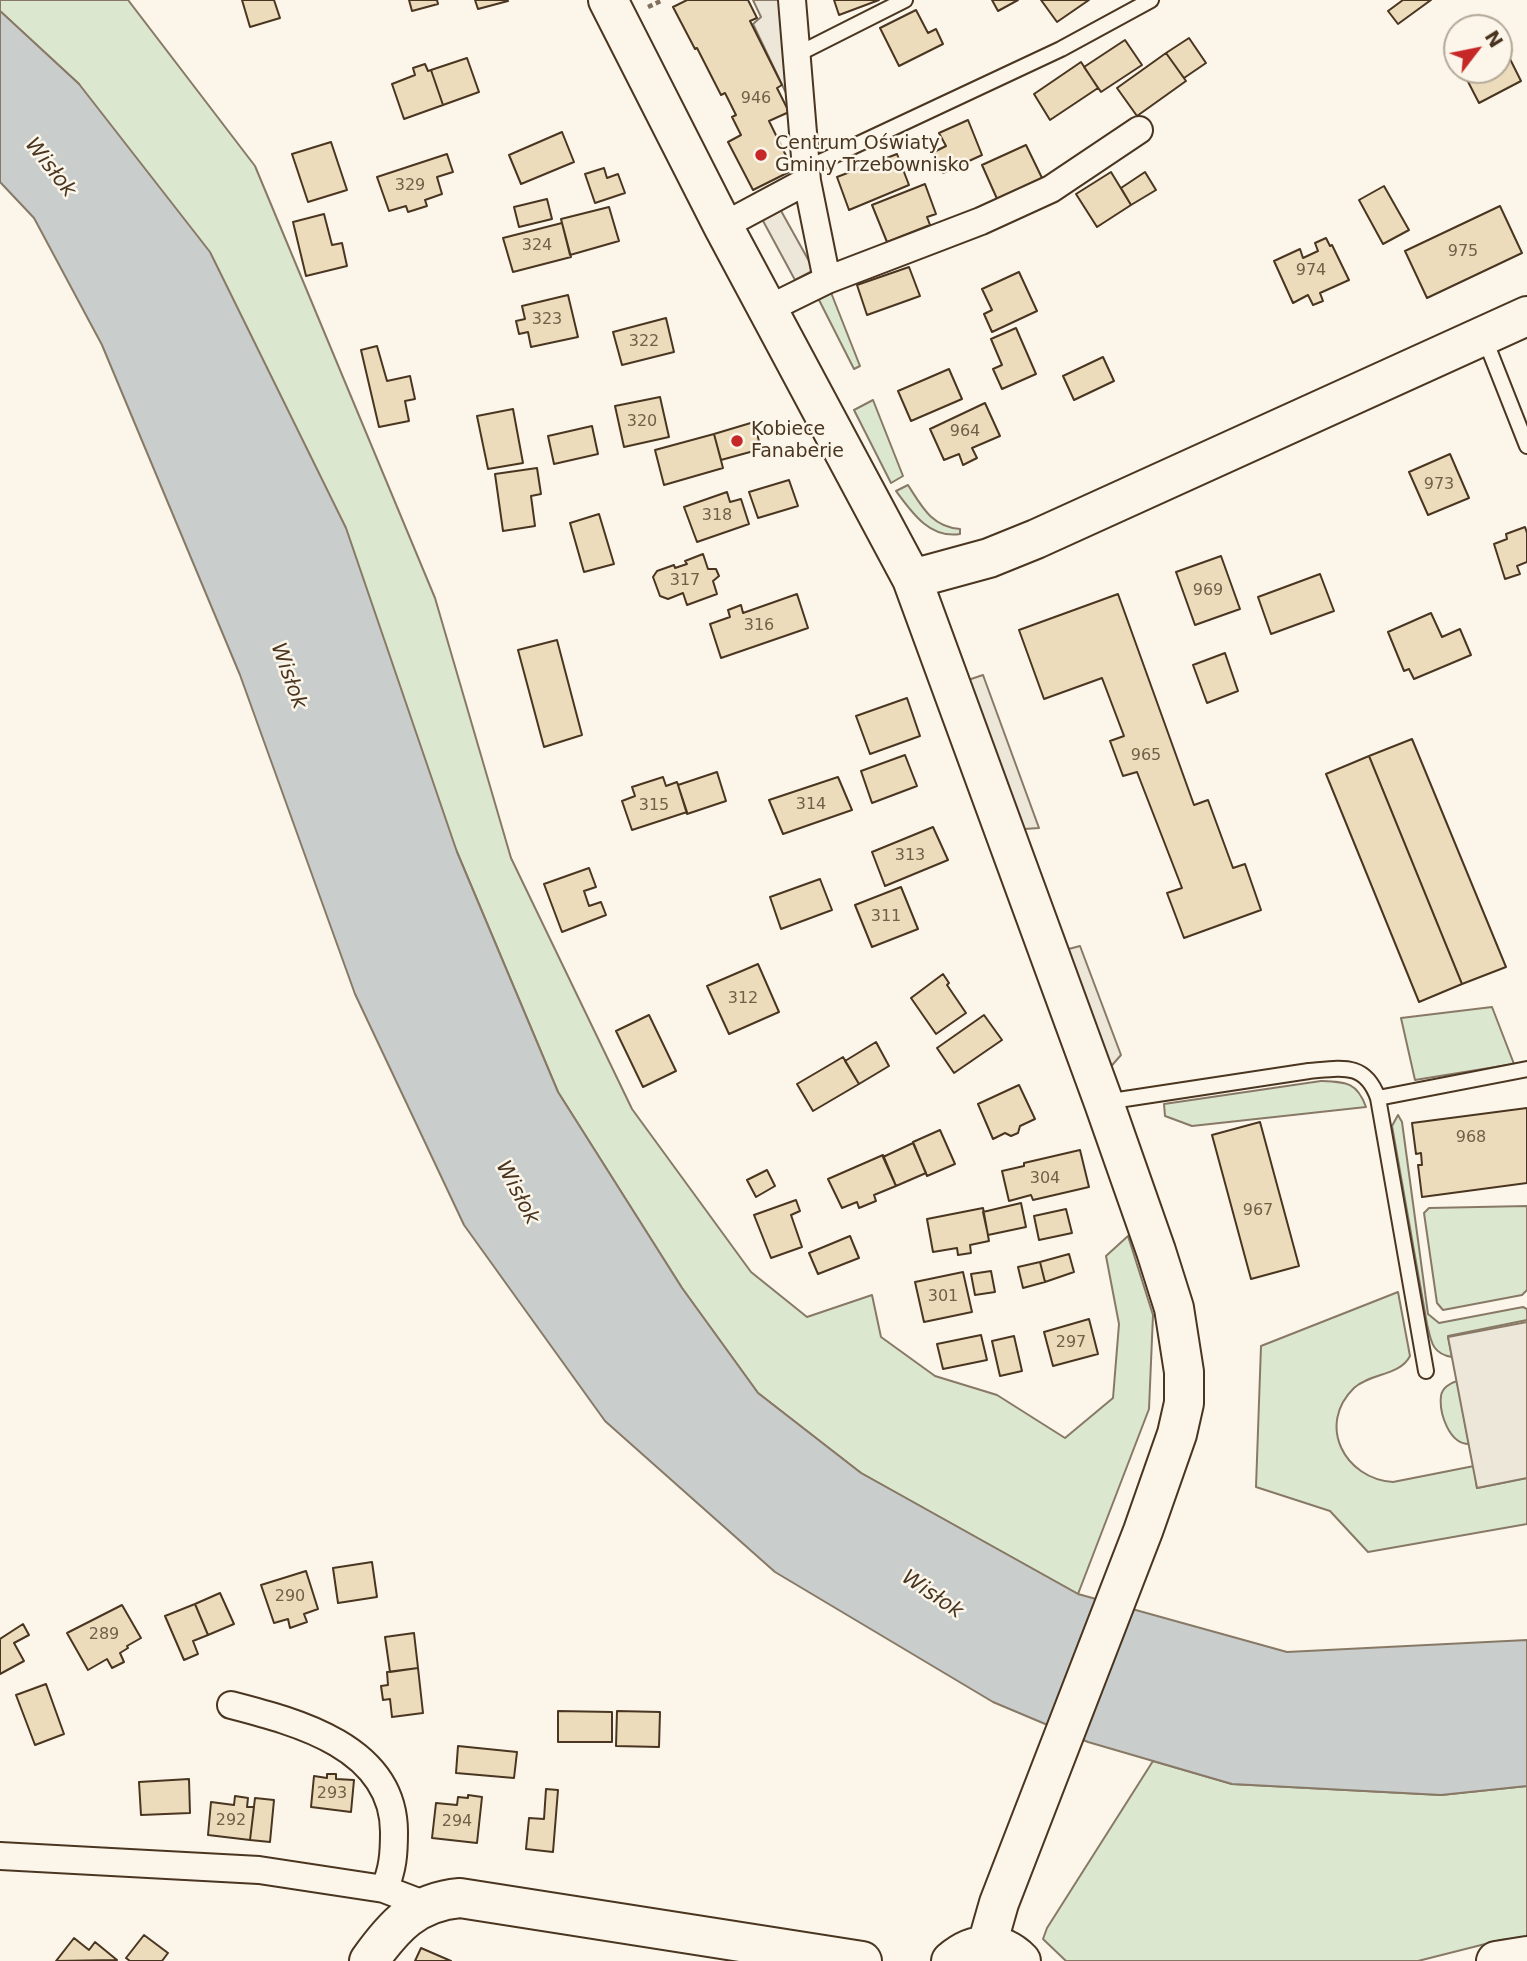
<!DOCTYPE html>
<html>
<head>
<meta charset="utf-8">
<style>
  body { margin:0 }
  #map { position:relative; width:1527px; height:1961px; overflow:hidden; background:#fbf6e9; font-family:"DejaVu Sans",sans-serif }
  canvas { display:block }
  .north { position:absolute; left:1443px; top:14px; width:70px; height:70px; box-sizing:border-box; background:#fbf6e9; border:2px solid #b4a999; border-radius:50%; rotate:58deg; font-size:19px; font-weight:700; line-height:28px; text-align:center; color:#4a3520 }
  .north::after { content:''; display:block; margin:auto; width:24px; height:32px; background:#c62828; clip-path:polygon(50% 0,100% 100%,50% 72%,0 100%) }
</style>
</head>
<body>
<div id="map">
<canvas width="1527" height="1961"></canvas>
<div class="north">N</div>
</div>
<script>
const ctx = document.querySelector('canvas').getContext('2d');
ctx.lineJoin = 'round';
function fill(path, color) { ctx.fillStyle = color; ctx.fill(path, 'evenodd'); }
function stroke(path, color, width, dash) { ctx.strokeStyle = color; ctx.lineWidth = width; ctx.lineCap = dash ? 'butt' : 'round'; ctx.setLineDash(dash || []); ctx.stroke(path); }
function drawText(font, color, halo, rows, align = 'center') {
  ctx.font = font + ' "DejaVu Sans",sans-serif'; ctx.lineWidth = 5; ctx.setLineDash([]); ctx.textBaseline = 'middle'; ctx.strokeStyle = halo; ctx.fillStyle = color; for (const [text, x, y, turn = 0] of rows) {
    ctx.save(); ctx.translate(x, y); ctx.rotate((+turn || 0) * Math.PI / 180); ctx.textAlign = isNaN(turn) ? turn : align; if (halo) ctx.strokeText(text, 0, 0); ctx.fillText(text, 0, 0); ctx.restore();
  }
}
const green = new Path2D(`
  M0,0H128L255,166L435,598L511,858L632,1109L751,1272L807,1317L872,1295L881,1337L935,1376L997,1395L1065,1438L1113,1398L1119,1324L1106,1256L1128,1236L1153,1315L1149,1409L1078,1594L861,1473L758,1393L682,1288L558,1092L457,852L79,84L0,11Z
  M830,290L860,366L854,369L817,296Z
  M873,400L903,476L891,483L854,410Z
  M908,485C922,507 932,527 960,529V534C930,539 912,513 896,491Z
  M1492,1007L1514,1064L1415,1080L1401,1018Z
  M1321,1081C1346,1082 1357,1082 1366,1107L1192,1126L1165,1116L1164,1104Z
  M1398,1115L1402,1122L1428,1314L1439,1323L1523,1307L1527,1309V1320L1448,1336L1452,1357C1432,1354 1431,1341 1427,1324L1392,1126Z
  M1527,1206V1290L1522,1295L1443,1310L1437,1303L1424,1213L1429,1208Z
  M1398,1292L1410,1356C1400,1376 1370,1373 1354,1388C1316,1425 1345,1479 1393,1482L1474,1466L1477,1488L1527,1478V1524L1368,1552L1330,1511L1256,1487L1261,1346Z
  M1457,1381L1469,1444C1449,1444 1439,1413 1441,1396C1442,1388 1450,1383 1457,1381Z
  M1153,1761L1232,1784L1441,1795L1527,1786V1937L1501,1940L1418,1961H1066L1043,1939L1047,1928Z`);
fill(green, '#dce7d0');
stroke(green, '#887966', 2);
const parking = new Path2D(`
  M753,0H784L793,89L786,93L753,24L761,17Z
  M780,209L814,270L795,280L762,219Z
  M983,675L1039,828L1024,829L1017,824L965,681Z
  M1080,946L1121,1055L1107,1071L1061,951Z
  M1527,1322V1478L1477,1488L1448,1337Z`);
fill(parking, '#ede7d9');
stroke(parking, '#887966', 2);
const water = new Path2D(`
  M0,11L79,84L210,252L346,528L457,852L558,1092L682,1288L758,1393L861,1473L1078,1594L1287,1652L1527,1640V1786L1441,1795L1232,1784L1088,1742L993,1702L775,1572L605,1421L464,1225L355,994L240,675L102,345L34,218L0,182Z`);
fill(water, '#c9cecd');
stroke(water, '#887966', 2);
const building = new Path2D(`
  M242,0H274L280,18L250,27Z
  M409,0H437L438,4L412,11Z
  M475,0H507L508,1L478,9Z
  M687,0H748L757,18L750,21L782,85L777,88L789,112L769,121L793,170L753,190L728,142L741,135L732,117L736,115L725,93L721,95L697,48L695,49L673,7Z
  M834,0H879L839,15Z
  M992,0H1018L998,11Z
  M1041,0H1089L1057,22Z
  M1403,0H1431L1398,24L1388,11Z
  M916,10L928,33L936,29L943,44L899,66L880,28Z
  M1189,38L1206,63L1184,78L1166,53Z
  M1125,40L1142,65L1101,92L1084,67Z
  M1499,41H1501L1521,81L1479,103L1462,70H1499Z
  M1166,53L1186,81L1137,116L1117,88Z
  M467,58L479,92L443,105L431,70Z
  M1081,62L1098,88L1050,120L1034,94Z
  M425,64L428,71L431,70L443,105L404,119L392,84L415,75L413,68Z
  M968,120L982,155L943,173L934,152L946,146L939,133Z
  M562,132L574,162L521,184L509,155Z
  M331,142L347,190L308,202L292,154Z
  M1026,145L1043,180L998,201L982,165Z
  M447,154L453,172L437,177L442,194L425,200L427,206L408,212L406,206L389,211L377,177Z
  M897,154L909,185L849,210L837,177Z
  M604,168L607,178L618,174L625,193L595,203L585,174Z
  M1111,172L1131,205L1097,227L1076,194Z
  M1145,172L1156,190L1131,205L1121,188Z
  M925,184L936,214L927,217L930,225L887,242L872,205Z
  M1384,186L1409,230L1383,244L1359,200Z
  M547,199L552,219L519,227L514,207Z
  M1500,206L1522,253L1427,298L1405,251Z
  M609,207L619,241L570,255L561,219Z
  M324,214L332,245L342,243L347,266L306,276L293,222Z
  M562,223L571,257L513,272L503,238Z
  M1326,238L1330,246L1332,245L1349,280L1320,293L1323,301L1313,305L1308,295L1293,303L1274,261L1300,249L1303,258L1318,251L1315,243Z
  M909,267L920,296L867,315L857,285Z
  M1019,272L1037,311L992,332L984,314L992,310L982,289Z
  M568,295L578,337L531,347L528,332L519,334L516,321L525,319L522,306Z
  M666,318L674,352L622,365L613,332Z
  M1016,328L1036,374L1002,389L993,369L1002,365L991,339Z
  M377,346L387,381L410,376L415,399L405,401L409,421L379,427L361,350Z
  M1103,357L1114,381L1074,400L1063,376Z
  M949,369L962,399L911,421L898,391Z
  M660,397L669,437L624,447L615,406Z
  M985,403L1000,436L972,448L977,458L963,465L959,454L944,460L930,429Z
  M513,409L523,463L488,469L477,416Z
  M754,422L761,449L721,460L714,434Z
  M592,426L598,454L554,464L548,436Z
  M714,434L723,468L664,485L655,450Z
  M1450,454L1469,498L1428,515L1409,472Z
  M537,468L541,494L531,496L535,526L503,531L495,474Z
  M789,480L798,506L758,518L749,492Z
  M727,492L730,502L741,499L749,524L697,542L684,507Z
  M599,514L614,564L584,572L570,523Z
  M1525,527L1527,533V562L1517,566L1520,574L1505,579L1494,544L1507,539L1506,534Z
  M703,554L708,569H716L719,576L713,581L717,594L687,605L683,593L668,599L660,596L653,577L657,571L674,565L675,568L687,564L685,561Z
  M1221,556L1240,609L1195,625L1176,572Z
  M1320,574L1334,611L1271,634L1258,597Z
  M797,594L808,628L721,658L710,624L730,617L728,610L741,605L743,613Z
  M1118,594L1194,805L1208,800L1233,868L1245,864L1261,910L1184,938L1167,893L1182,888L1137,772L1123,776L1110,741L1124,736L1102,678L1044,699L1019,630Z
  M1431,613L1442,637L1460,629L1471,655L1414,679L1409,669L1404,671L1388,632Z
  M557,640L582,735L544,747L518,650Z
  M1225,653L1238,691L1207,703L1193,665Z
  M907,698L920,736L870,754L856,716Z
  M1412,739L1506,967L1462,984L1369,756Z
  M905,755L917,786L872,803L861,771Z
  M1369,756L1462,984L1419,1002L1326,774Z
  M717,772L726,801L687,814L678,785Z
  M663,777L666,786L677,782L687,812L632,830L622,801L635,796L632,787Z
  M838,777L852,810L783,834L769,800Z
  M933,827L948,860L885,886L872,852Z
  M589,868L596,887L584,891L589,906L601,902L606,915L562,932L544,884Z
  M820,879L832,910L781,929L770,897Z
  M901,887L918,929L872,947L855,905Z
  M758,964L779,1012L729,1034L707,986Z
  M943,974L949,983L947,985L966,1013L936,1034L911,998Z
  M649,1015L676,1071L643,1087L616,1031Z
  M984,1015L1002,1040L954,1073L937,1048Z
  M876,1042L889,1066L859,1084L845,1061Z
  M843,1057L859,1084L813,1111L797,1084Z
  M1019,1085L1035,1119L1020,1126L1018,1133L1011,1136L1005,1133L993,1139L978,1104Z
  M1527,1108V1183L1422,1197L1418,1165H1422L1421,1153L1416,1154L1412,1123Z
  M1260,1122L1299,1266L1251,1279L1212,1135Z
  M940,1130L955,1164L927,1176L913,1142Z
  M913,1143L926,1173L896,1186L883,1157Z
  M1080,1150L1089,1187L1033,1200L1031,1195L1009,1201L1002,1171L1024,1166V1163Z
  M883,1155L896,1186L874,1195L876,1201L859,1208L857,1202L842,1208L828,1179Z
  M767,1170L775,1186L756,1197L747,1180Z
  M796,1200L800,1211L791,1215L802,1247L771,1258L754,1215Z
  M1021,1203L1026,1227L988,1235L983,1212Z
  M983,1208L989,1241L970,1245L971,1253L958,1255L957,1248L933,1252L927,1219Z
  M1066,1209L1072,1233L1039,1240L1034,1216Z
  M850,1236L859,1258L818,1274L809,1253Z
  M1069,1254L1074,1272L1045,1282L1040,1262Z
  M1040,1262L1045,1282L1023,1288L1018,1267Z
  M991,1271L995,1292L975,1295L971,1274Z
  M963,1272L972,1312L924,1322L915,1282Z
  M1089,1319L1098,1354L1053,1366L1044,1332Z
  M981,1335L987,1360L943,1369L937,1344Z
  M1014,1336L1022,1371L1000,1376L992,1341Z
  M372,1562L377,1597L338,1603L333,1568Z
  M306,1571L318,1609L304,1614L307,1622L290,1628L288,1619L274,1623L261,1585Z
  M220,1593L234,1624L208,1635L195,1604Z
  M195,1604L208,1635L193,1641L198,1654L184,1660L165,1616Z
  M122,1605L141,1638L127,1646L128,1648L120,1653L124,1662L112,1668L107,1659L88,1670L67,1633Z
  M23,1624L29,1635L14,1643L24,1661L0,1674V1639Z
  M414,1633L418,1668L390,1672L385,1637Z
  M418,1668L423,1713L392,1717L390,1699L383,1700L381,1686L388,1685L387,1672Z
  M46,1684L64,1734L35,1745L16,1695Z
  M558,1711L612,1712V1742H558Z
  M617,1711L660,1712L659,1747L616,1746Z
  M458,1746L517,1752L514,1778L456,1773Z
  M327,1774H336V1779L354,1780L351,1812L311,1807L314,1776L327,1778Z
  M189,1779L190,1813L141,1815L139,1782Z
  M546,1789L558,1790L553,1852L526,1849L529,1818L544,1819Z
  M468,1795L482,1797L477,1843L432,1838L436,1803L457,1805L458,1797L468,1798Z
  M235,1796L248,1798L247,1807H254L250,1840L208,1835L211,1802L234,1805Z
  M255,1798L274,1800L270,1842L250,1840Z
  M144,1935L168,1953L162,1961H130L126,1958Z
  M74,1938L89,1950L95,1942L117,1960L56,1961Z
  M421,1948L451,1961H415Z`);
fill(building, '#ecdcbc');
stroke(building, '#4a3520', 2);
const lane = new Path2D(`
  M796,55L905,0
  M805,169L1061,49L1151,0
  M1484,337L1527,446
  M1378,1098L1527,1069
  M1105,1102L1309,1071C1342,1068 1365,1062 1378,1098L1426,1371`);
const street = new Path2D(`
  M792,0L807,181L827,280
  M723,226L807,181
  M768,309L827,280L981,221L1051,189L1139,130
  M231,1705C297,1722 394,1747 394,1832C394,1853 393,1870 384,1889
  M0,1856L259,1870L384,1889L426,1905`);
const secondary = new Path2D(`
  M608,0L723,226L912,579L1104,1103L1156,1251L1174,1308L1184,1372V1403L1177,1434L1143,1531L999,1903L987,1945
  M912,579L989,558L1036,539L1527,316
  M369,1961C394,1926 415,1902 460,1898L862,1961
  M951,1961C974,1941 1000,1940 1021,1961
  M1496,1961L1527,1956`);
stroke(lane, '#4a3520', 18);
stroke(street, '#4a3520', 30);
stroke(secondary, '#4a3520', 42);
stroke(new Path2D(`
  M648,7L663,0`), '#7f6f5c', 4.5, [5, 3.5]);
stroke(lane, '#fbf6e9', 14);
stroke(street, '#fbf6e9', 26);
stroke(secondary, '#fbf6e9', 38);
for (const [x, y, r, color] of [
  [761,155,7,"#c62828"],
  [737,441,7,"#c62828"]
]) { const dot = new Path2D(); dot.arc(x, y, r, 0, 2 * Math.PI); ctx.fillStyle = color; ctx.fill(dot); stroke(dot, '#fbf6e9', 2.5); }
drawText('16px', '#725f47', null, [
  ["946",756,99],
  ["329",410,186],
  ["324",537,246],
  ["975",1463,252],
  ["974",1311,271],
  ["323",547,320],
  ["322",644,342],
  ["320",642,422],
  ["964",965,432],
  ["973",1439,485],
  ["318",717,516],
  ["317",685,581],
  ["969",1208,591],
  ["316",759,626],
  ["965",1146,756],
  ["314",811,805],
  ["315",654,806],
  ["313",910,856],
  ["311",886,917],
  ["312",743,999],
  ["968",1471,1138],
  ["304",1045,1179],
  ["967",1258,1211],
  ["301",943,1297],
  ["297",1071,1343],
  ["290",290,1597],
  ["289",104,1635],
  ["293",332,1794],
  ["292",231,1821],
  ["294",457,1822]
]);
drawText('19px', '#4a3520', '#fbf6e9', [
  ["Centrum Oświaty",775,144],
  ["Gminy Trzebownisko",775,166],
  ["Kobiece",751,430],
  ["Fanaberie",751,452]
], 'left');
drawText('italic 21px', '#4a3520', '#fbf6e9', [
  ["Wisłok",50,168,52],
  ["Wisłok",288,676,70],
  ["Wisłok",517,1193,62],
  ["Wisłok",932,1595,34]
]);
</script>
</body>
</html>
